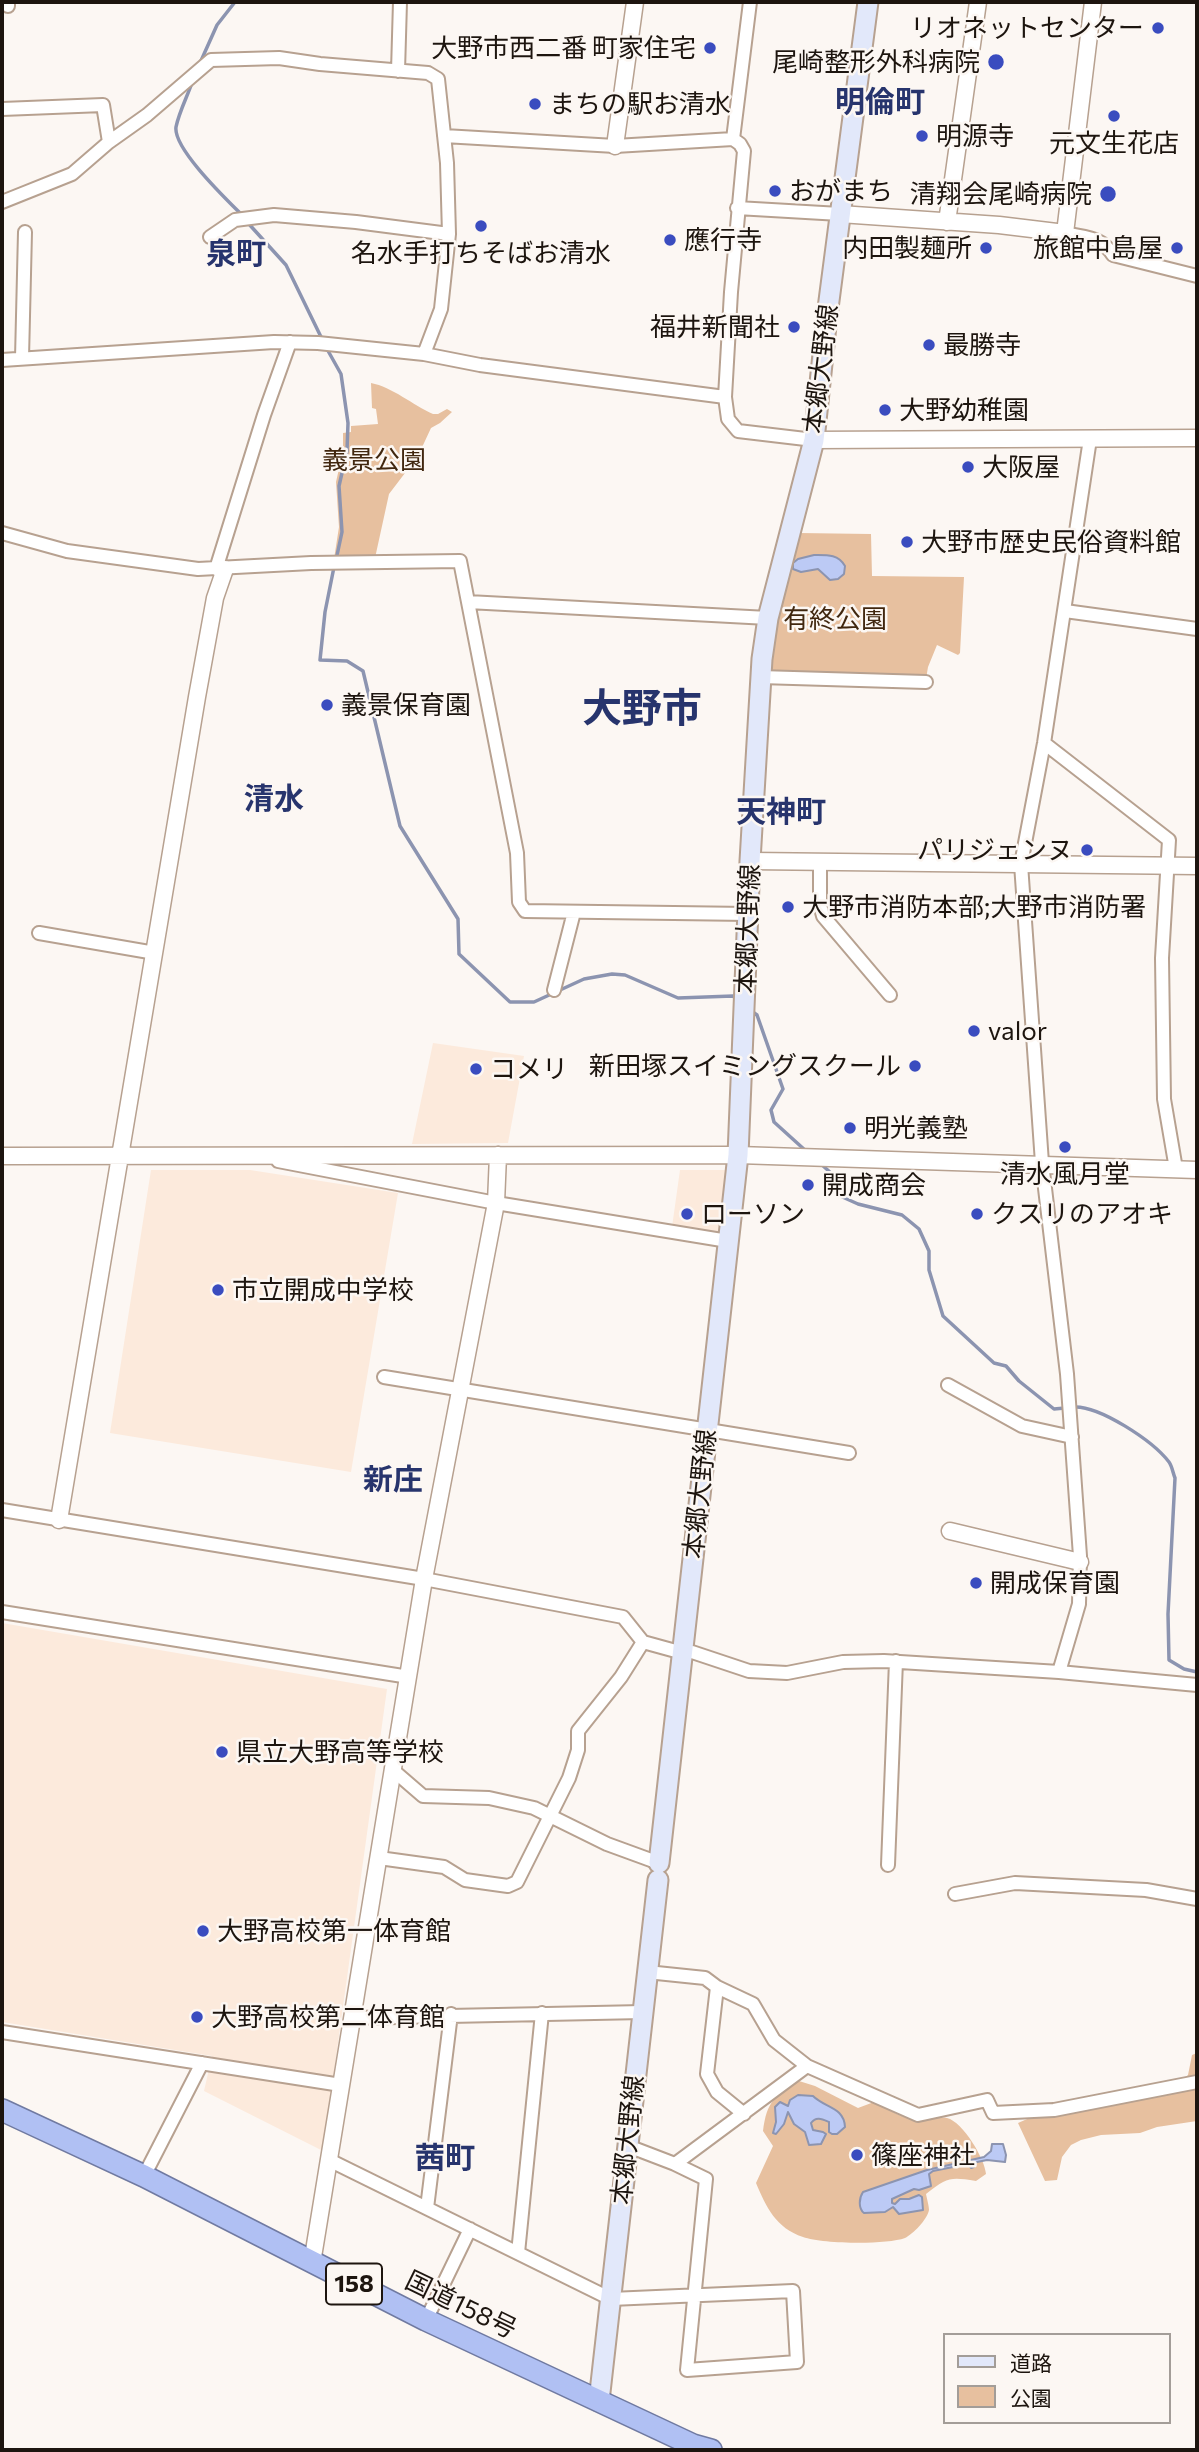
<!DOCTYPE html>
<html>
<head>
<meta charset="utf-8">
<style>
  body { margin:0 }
  #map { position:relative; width:1199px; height:2452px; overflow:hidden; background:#fcf7f3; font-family:Commissioner,"Noto Sans JP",sans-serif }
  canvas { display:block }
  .frame { position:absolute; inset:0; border:4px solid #1d150f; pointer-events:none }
  .legend { position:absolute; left:943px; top:2333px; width:228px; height:91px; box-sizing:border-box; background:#fcf7f3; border:2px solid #a39d98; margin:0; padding:9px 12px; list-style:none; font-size:21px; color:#1d150f }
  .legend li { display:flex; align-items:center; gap:14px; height:35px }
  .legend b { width:35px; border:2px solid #a39d98 }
</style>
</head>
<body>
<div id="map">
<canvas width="1199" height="2452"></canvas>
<div class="frame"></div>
<ul class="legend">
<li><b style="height:9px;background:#e2e8fa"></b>道路</li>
<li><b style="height:19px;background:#e7c09f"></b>公園</li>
</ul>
</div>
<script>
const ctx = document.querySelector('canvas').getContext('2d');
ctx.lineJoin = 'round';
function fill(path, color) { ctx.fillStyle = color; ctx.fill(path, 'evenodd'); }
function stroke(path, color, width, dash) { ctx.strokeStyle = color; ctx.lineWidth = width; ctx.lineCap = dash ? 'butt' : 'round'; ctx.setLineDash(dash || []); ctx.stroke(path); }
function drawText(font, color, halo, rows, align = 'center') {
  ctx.font = font + ' Commissioner,"Noto Sans JP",sans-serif'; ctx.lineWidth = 5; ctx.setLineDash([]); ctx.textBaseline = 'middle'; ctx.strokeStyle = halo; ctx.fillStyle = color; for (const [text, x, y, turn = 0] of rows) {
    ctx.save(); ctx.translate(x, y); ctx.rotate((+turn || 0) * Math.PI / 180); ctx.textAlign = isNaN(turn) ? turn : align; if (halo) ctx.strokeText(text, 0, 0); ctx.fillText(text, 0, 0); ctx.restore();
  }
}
fill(new Path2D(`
  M433,1043L524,1056L508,1143L412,1144Z
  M151,1170H250L398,1193L351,1472L110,1433Z
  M680,1170H728L721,1235L672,1227Z
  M2,1623L387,1689L323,2151L204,2091L212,2056L2,2022Z`), '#fceadc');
fill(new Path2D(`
  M371,383C392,387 413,405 433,414H438L447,409L452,412L440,423L431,428L418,456L389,494L375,558L334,559L339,527L336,482L343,451V433L351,432V426L378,424L376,409L372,408Z
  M799,533L871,534L872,576L964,577L960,653L958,655L937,645L928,667L926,679L896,674L772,675L766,667L769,645Z
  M1197,2053V2121L1157,2127L1140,2133L1101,2135L1081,2140L1071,2145L1062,2157L1057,2180L1045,2181L1018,2123L1041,2113L1176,2087L1188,2075L1192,2055Z
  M799,2081L815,2086L858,2108L874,2102C885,2108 908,2121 920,2121C929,2121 937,2116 947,2118C963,2122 985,2159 986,2174L976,2181C950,2177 948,2177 926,2194C927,2199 929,2206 929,2210C927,2220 913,2234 905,2238C886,2245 823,2244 803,2237C776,2228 766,2207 756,2183L773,2146L763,2131C767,2101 774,2097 799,2081Z`), '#e7c09f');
const water = new Path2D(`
  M814,555C827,555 838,554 845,566L844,574L838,579L830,580L818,569L801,572L793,569V563L798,559Z
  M798,2095L813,2096C825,2108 844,2107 845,2127L837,2134H832L829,2132V2122C822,2119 816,2116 811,2123L813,2130L823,2132L826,2134L821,2144L809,2145L805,2132L794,2124L788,2112L784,2124L776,2134L773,2133L776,2122L775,2107L780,2102L788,2106L790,2100Z
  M992,2144H1003L1006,2155L1005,2162L987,2160L972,2163L974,2167L971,2168L968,2164L933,2171L929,2174L931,2186L919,2190L914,2189L892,2199V2203L895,2204L900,2199H909L919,2195L922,2197L923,2210L899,2214L893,2207L885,2212L864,2213C858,2208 859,2198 863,2192L927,2170L984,2157L991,2151Z`);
fill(water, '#bccaf5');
stroke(water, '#8c94b0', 2);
stroke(new Path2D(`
  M200,63L217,25L235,2
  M193,80C188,95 179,112 176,127C173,148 225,198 241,214
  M248,223L286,265L322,339
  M327,349L341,374L348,423L347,451L339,486L342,532L336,560
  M334,567L325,612L320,660L347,661L363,671L400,826L458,919L459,954L510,1002H534L584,979L612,974L625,975L678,998L733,996L738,1001
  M750,1010L757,1015L783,1089L771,1110L774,1122L806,1151
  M820,1163L833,1175L838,1195L858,1204L902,1215L919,1229L929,1251V1270L943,1316L994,1363L1006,1366L1019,1381L1054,1409L1065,1408
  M1073,1407C1099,1405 1153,1441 1169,1462C1172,1466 1173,1473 1175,1478L1168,1614L1169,1660L1184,1669L1197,1672`), '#8c94b0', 3.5);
const minor = new Path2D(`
  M8,2V6
  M750,2L733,139L740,144L744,151L731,292L725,397L728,419L738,431L814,440
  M398,71L400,2
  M2,109L103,105L109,142
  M444,136L615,146L733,139
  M2,202L72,174L109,142L147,115L211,60L279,58L320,64L428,73L438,79L447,163L449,234L441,309L424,354
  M737,208L840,214
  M1065,233C1086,238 1101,236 1113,255L1197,276
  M210,237L235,220L274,215L356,222L449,234
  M22,358L25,232
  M2,360L274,342L318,343L424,354L480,365L725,397
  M2,533L67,551L198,569L311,563L460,561L517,853L519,902L525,911L748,914
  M216,569L264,415L290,342
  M468,602L768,618
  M1065,611L1197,629
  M760,677L926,682
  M1044,743L1169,840L1162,958L1164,1099L1176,1169
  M820,862V905L823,916L890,995
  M39,933L155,953
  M554,990L574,912
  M278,1161L496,1203L728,1241
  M384,1377L849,1453
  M948,1385L1022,1426L1072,1437
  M2,1510L424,1579L623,1617L643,1642L683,1653L692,1652L749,1671L787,1673L843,1662L884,1661L1059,1672L1197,1685
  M2,1612L409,1677
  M1059,1672L1079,1604L1080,1556L1067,1374L1042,1163L1021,864L1044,743L1090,439
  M394,1771L423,1796L489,1798L534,1808L607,1844L659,1863
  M379,1858L444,1867L465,1880L508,1886L517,1882L569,1778L578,1750V1731L621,1677L643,1642
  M888,1865L896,1661
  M955,1894L1015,1883L1146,1890L1197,1899
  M647,1972L705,1978L717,1987L753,2004L774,2040L807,2066L918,2115L987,2100L993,2113L1054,2110L1197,2082
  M717,1987L707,2074L717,2092L744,2114
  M352,2018L643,2012
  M2,2032L341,2085
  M628,2146L675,2164L807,2066
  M329,2160L611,2299L793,2291L797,2362L687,2370L706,2179L675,2164
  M144,2176L202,2063
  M427,2208L451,2014
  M518,2253L542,2013
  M426,2320L470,2229`);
const tertiary = new Path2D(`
  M615,146L635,2
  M840,214L999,225L1065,233L1093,2
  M947,222L978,2
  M814,440L1197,438
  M750,861L1197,866
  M2,1156L738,1155L1197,1170
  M59,1520L197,697L215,598L225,569
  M950,1531L1080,1562
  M312,2263L424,1579L496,1203L498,1155`);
const secondary = new Path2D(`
  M659,1863L738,1155L750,861L762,659L768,618L814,440L827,316L868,2
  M599,2401L658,1880`);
const trunk = new Path2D(`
  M2,2110L144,2176L426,2320L693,2445L711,2450`);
stroke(minor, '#b7a190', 16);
stroke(tertiary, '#b7a190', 19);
stroke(secondary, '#b7a190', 23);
stroke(trunk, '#707aa1', 24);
stroke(minor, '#fff', 12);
stroke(tertiary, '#fff', 16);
stroke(secondary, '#e2e8fa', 19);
stroke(trunk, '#b0c0f3', 21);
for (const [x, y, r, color] of [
  [1158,28,7,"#3a4cbf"],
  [710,48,7,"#3a4cbf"],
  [996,62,9,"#3a4cbf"],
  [535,104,7,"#3a4cbf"],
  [1114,116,7,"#3a4cbf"],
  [922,136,7,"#3a4cbf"],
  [775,191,7,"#3a4cbf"],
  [1108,194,9,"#3a4cbf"],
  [481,226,7,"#3a4cbf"],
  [670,240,7,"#3a4cbf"],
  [986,248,7,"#3a4cbf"],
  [1177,248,7,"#3a4cbf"],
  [794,327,7,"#3a4cbf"],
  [929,345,7,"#3a4cbf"],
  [885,410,7,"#3a4cbf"],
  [968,467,7,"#3a4cbf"],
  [907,542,7,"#3a4cbf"],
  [327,705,7,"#3a4cbf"],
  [1087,850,7,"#3a4cbf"],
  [788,907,7,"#3a4cbf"],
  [974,1031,7,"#3a4cbf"],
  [915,1066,7,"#3a4cbf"],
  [476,1069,7,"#3a4cbf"],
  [850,1128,7,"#3a4cbf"],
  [1065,1147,7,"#3a4cbf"],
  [808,1185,7,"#3a4cbf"],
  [687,1214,7,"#3a4cbf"],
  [977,1214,7,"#3a4cbf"],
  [218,1290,7,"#3a4cbf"],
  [976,1583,7,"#3a4cbf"],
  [222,1752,7,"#3a4cbf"],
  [203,1931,7,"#3a4cbf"],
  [197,2017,7,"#3a4cbf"],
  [857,2155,7,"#3a4cbf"]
]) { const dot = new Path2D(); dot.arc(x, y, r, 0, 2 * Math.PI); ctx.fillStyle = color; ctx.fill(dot); stroke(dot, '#fcf7f3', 2.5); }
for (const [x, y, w] of [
  [354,2284,56]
]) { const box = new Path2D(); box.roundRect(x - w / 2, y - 20.5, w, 41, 5); ctx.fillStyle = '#fcf7f3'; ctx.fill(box); stroke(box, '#1d150f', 2); }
drawText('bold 24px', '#1d150f', null, [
  ["158",354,2284]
]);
drawText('26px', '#1d150f', '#fcf7f3', [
  ["リオネットセンター",1144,28,"right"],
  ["大野市西二番 町家住宅",696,48,"right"],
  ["尾崎整形外科病院",980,62,"right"],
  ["まちの駅お清水",549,104],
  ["明源寺",936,136],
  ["元文生花店",1114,143,"center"],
  ["おがまち",789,191],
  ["清翔会尾崎病院",1092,194,"right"],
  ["應行寺",684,240],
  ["内田製麺所",972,248,"right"],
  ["旅館中島屋",1163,248,"right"],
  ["名水手打ちそばお清水",481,253,"center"],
  ["福井新聞社",780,327,"right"],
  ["最勝寺",943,345],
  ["大野幼稚園",899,410],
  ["大阪屋",982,467],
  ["大野市歴史民俗資料館",921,542],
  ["義景保育園",341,705],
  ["パリジェンヌ",1073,850,"right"],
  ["大野市消防本部;大野市消防署",802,907],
  ["valor",988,1031],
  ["新田塚スイミングスクール",901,1066,"right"],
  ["コメリ",490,1069],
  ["明光義塾",864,1128],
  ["清水風月堂",1065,1174,"center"],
  ["開成商会",822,1185],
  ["ローソン",701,1214],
  ["クスリのアオキ",991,1214],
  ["市立開成中学校",232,1290],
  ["開成保育園",990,1583],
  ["県立大野高等学校",236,1752],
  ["大野高校第一体育館",217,1931],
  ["大野高校第二体育館",211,2017],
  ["篠座神社",871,2155]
], 'left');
drawText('26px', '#1d150f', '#fcf7f3', [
  ["本郷大野線",821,369,-83],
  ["本郷大野線",748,929,-88],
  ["本郷大野線",700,1494,-84],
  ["本郷大野線",628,2140,-84],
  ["国道158号",461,2305,26]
]);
drawText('26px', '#41270f', '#fcf7f3', [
  ["義景公園",374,460],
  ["有終公園",835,619]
]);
drawText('bold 30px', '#27346d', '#fcf7f3', [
  ["明倫町",880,102],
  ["泉町",236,254],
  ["清水",274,799],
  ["天神町",781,812],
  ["新庄",393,1480],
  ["茜町",445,2158]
]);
drawText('bold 40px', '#27346d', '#fcf7f3', [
  ["大野市",642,709]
]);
</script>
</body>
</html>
